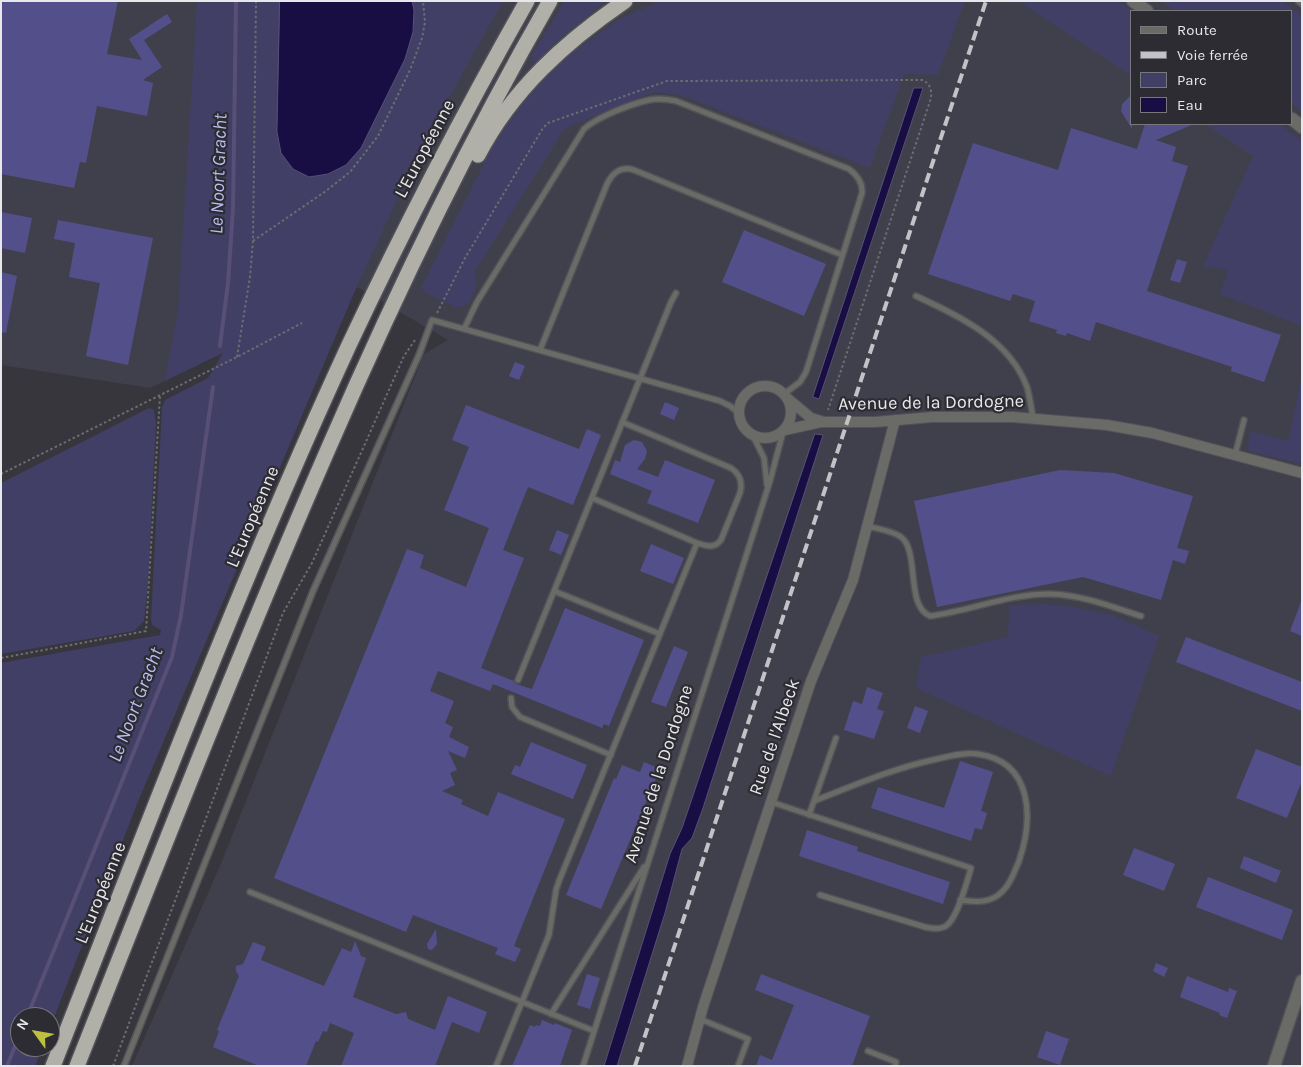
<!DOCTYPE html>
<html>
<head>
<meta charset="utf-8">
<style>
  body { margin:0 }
  #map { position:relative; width:1303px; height:1067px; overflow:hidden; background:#36363c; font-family:Karla,sans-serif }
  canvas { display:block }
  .frame { position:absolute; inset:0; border:2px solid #e8e8ec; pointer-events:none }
  .legend { position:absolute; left:1130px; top:10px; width:162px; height:115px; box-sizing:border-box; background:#2c2c32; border:1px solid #77777c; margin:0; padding:6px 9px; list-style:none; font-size:15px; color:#e8e8ec }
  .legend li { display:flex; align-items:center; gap:10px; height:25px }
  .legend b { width:25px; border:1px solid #77777c }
  .north { position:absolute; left:10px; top:1007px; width:50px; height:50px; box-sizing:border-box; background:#2c2c32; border:1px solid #77777c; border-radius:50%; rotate:302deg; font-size:14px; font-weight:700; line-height:20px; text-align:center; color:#e8e8ec }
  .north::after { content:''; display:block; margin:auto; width:18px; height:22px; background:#bdbf43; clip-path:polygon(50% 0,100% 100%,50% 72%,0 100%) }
</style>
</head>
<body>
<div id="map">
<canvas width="1303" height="1067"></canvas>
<div class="frame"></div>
<ul class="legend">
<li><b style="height:6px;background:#6a6b67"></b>Route</li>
<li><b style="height:6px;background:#c3c3c7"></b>Voie ferrée</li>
<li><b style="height:14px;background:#413f65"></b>Parc</li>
<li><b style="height:14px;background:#190e44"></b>Eau</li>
</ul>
<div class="north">N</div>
</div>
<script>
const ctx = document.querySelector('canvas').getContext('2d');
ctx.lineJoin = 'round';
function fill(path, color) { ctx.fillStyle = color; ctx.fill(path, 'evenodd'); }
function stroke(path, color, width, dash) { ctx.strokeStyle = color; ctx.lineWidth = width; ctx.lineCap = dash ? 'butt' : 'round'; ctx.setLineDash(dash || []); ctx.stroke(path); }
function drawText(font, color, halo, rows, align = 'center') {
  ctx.font = font + ' Karla,sans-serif'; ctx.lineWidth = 4.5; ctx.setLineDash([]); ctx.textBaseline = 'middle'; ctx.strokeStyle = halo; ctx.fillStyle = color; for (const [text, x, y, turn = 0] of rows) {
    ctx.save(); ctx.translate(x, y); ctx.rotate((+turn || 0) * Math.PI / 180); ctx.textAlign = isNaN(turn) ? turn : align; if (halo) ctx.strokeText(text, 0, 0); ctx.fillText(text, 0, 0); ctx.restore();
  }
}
fill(new Path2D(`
  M1,1H1302V1066H132L220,866L424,354L448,340L357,287L150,388L1,365ZM1132,11H1292V124H1132Z`), '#40404c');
fill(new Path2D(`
  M197,1H280L277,132L281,153L414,10L412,1H503L423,144L357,286L137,804L50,1028V1017H20V1047H43L35,1066H1V663L160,635L161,630L152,625L151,619L162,407L165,400L169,398L208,378L223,353L165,381L178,311Z
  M565,1H606L558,40L537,62L533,61L531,56Z
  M660,1H965L938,75L904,74L870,168L681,95L654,92L572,125L563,131L475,271L476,287L469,303L458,308L426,293L421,288L495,142L520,107L556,65L616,21Z
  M1018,1H1119L1132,11V76Z
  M1162,1H1282L1302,16V112L1292,104V11H1175Z
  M1205,124H1279L1302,141V326L1220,294L1228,270L1203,266L1253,156Z
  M1302,369V462L1299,463L1249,451L1248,448L1250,431L1288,441L1299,390Z
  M149,408L154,410L156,424L148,583L144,621L134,631L1,654V483Z
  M1047,604L1072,607L1112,615L1159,636L1111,776L916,688L921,657L1008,637L1009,605Z`), '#413f65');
const water = new Path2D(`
  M280,1H412L414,10L413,32L405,59L361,148L346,165L328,174L309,177L293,169L281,153L277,132Z
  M914,88H923L819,399L813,397Z
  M815,434L823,435L703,808L692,838L682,849L665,913L617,1066H604L670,854L682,828Z`);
fill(water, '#190e44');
stroke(water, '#574f76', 1);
stroke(new Path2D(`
  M220,346L228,283L233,209L236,1
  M27,1017L172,657L181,615L213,387
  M7,1066L20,1034`), '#574f76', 4);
fill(new Path2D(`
  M3,1H118L107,54L142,60L129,39L167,14L172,22L144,40L162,67L143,80L153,83L147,116L97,106L86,163L80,162L74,188L1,174V9Z
  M1132,94V129L1121,111L1122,104Z
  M1145,124H1194L1156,140L1176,147L1172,161L1188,166L1147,291L1281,335L1264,382L1231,371L1232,367L1096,322L1090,341L1067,333L1066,336L1056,333L1057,330L1029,321L1035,301L1013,294L1010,301L928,274L973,143L1058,170L1071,128L1137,149Z
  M1,212L32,218L25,253L1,248Z
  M58,220L153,238L128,365L86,356L100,283L69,277L75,243L54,239Z
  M744,230L826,264L804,316L722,282Z
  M1177,259L1187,262L1180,283L1170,280Z
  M1,272L17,276L6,333L1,332Z
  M515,362L525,366L519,380L509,376Z
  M665,402L679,408L674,420L660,414Z
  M466,405L579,449L587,429L601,435L573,505L528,487L503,550L524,558L481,668L514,681L516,684L532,689L565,608L644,640L609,726L604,724L602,728L493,684L490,691L438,671L430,691L454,701L445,723L453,727L449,737L469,747L465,758L448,751L457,770L450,773L455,785L442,791L463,800L461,804L488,816L498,792L565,819L514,946L521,949L515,962L495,954L498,948L413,915L406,932L274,878L407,549L424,555L420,568L466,587L489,528L444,510L469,447L452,440Z
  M634,440L642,442L647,451L645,459L637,469L658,477L665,460L715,480L698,523L647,503L652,491L610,474L615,460L620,462L625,445Z
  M1060,470L1114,473L1193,496L1177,548L1189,551L1185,564L1173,560L1161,600L1083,577L937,607L914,501Z
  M557,530L569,535L561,555L549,550Z
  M651,544L684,558L673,584L640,571Z
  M1301,602H1302V636L1290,631Z
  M1186,637L1302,682V711L1176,662Z
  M674,646L688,652L666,707L651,702Z
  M867,687L883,693L877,709L884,711L874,739L844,730L853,701L862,704Z
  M915,706L928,711L920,733L907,728Z
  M531,742L587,765L573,799L511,774L515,765L520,767Z
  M1256,749L1302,767V781L1287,818L1236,798Z
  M960,761L993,772L981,811L987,813L982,830L975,828L971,841L871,808L878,787L944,808Z
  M644,762L660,769L601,909L566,895L614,778L616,779L622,765L640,772Z
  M807,830L858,847L857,851L950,882L943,904L799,856Z
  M1134,848L1175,864L1164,891L1123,875Z
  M1244,856L1281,871L1276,883L1240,868Z
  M1208,877L1293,910L1282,940L1196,907Z
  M436,929L437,944L432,950L428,949L427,944Z
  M355,941L361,956L366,958L353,997L396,1014L406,1012L408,1019L435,1030L448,996L487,1012L479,1033L452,1022L435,1066H341L354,1033L330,1023L327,1032L323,1031L318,1042L316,1041L306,1066H259L213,1047L219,1031L217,1030L239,976L236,971V966L243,964L253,942L266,947L261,960L324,986L342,948L351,952Z
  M1156,963L1168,968L1164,977L1153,971Z
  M587,974L600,978L590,1009L577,1005Z
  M761,974L870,1016L852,1066H756L760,1055L772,1060L794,1005L755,990Z
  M1187,976L1228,992L1229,988L1237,991L1227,1018L1219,1015L1220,1013L1180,997Z
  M542,1020L554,1025L555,1023L572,1030L560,1066H512L530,1025L535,1027L536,1025L540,1026Z
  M1046,1031L1069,1039L1060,1065L1037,1057Z`), '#534f8b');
const service = new Path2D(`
  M1298,1L1302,4
  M916,296C959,316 1009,339 1027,387C1030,397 1031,408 1033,417
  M464,329L477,302L584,129C597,117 631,104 649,100C658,98 667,99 676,101L849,169C857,175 863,183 862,193L806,372L800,382L784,394
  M540,350L607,184C613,172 621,166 634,170L842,255
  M753,436L764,458L767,485
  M1235,455L1244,420
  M592,498L697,543C707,546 714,549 721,540L740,493C743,482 740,474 731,468L622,422
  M867,526C878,529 893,531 901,537C920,551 905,606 930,616C969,611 1012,593 1051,594C1082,595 1112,607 1141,616
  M554,591L660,634
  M518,680L671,302L676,293
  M511,698L512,707L520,717L611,755
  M814,801C855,785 894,768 937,759C950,756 965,752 978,754C1034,762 1033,820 1019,861C1014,873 1009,888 997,896C986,903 973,902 960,900
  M771,802L971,868C967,881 957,922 944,927C938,930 931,928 925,927L820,895
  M809,815L836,738
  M250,892L594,1031
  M551,1014L644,867
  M700,1019L748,1039L738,1066
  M868,1051L896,1062L895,1066
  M124,1066L313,591L419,355L432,320L720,401L730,406L739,413
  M496,1066L549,935L556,890L559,881L697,543
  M583,1066L770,481L783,432`);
const minor = new Path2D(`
  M739 412a26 26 0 1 1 52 0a26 26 0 1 1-52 0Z
  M788,399L811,418L824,422H875L932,417H1013L1107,425L1152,433L1302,473
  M785,430L821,422
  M687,1066L703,1007L811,681L853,580L895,420`);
const tertiary = new Path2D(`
  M1133,1L1147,11
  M1292,119L1302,127
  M1274,1066L1302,981`);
const motorway = new Path2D(`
  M478,155C512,90 565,42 625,1
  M53,1066C148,824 240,581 349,345C404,228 463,114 527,1
  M77,1066C159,859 240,651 329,447C395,295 467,145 550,1`);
stroke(service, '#525258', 8);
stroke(minor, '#525258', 12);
stroke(tertiary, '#525258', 15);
stroke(motorway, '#525258', 18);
stroke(new Path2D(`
  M253,241L326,191L350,172L378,136L410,70L422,38L425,22L423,1
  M437,313L465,258L543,128L548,123L667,81L922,80C930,83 932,90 931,98L828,410
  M237,357L250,277L253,241L256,1
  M1,474L237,357L302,323
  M1,658L146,631L160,395
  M113,1066L283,613L312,563L404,356L415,340`), '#6c6c71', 2, [2.5, 2.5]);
stroke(service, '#6a6b67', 5);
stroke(minor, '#6a6b67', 10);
stroke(tertiary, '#6a6b67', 12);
stroke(motorway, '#b0b0a9', 15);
stroke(new Path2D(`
  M635,1066L986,1`), '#c3c3c7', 4, [10, 5]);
drawText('18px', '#e8e8ec', '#2c2c32', [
  ["L'Européenne",425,149,-62],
  ["Avenue de la Dordogne",931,403,-1],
  ["L'Européenne",253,517,-67],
  ["Rue de l'Albeck",775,737,-71],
  ["Avenue de la Dordogne",659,774,-72],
  ["L'Européenne",101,893,-68]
]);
drawText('italic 19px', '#bdbcf2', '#2c2c32', [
  ["Le Noort Gracht",219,174,-88],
  ["Le Noort Gracht",136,705,-69]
]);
</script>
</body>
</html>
